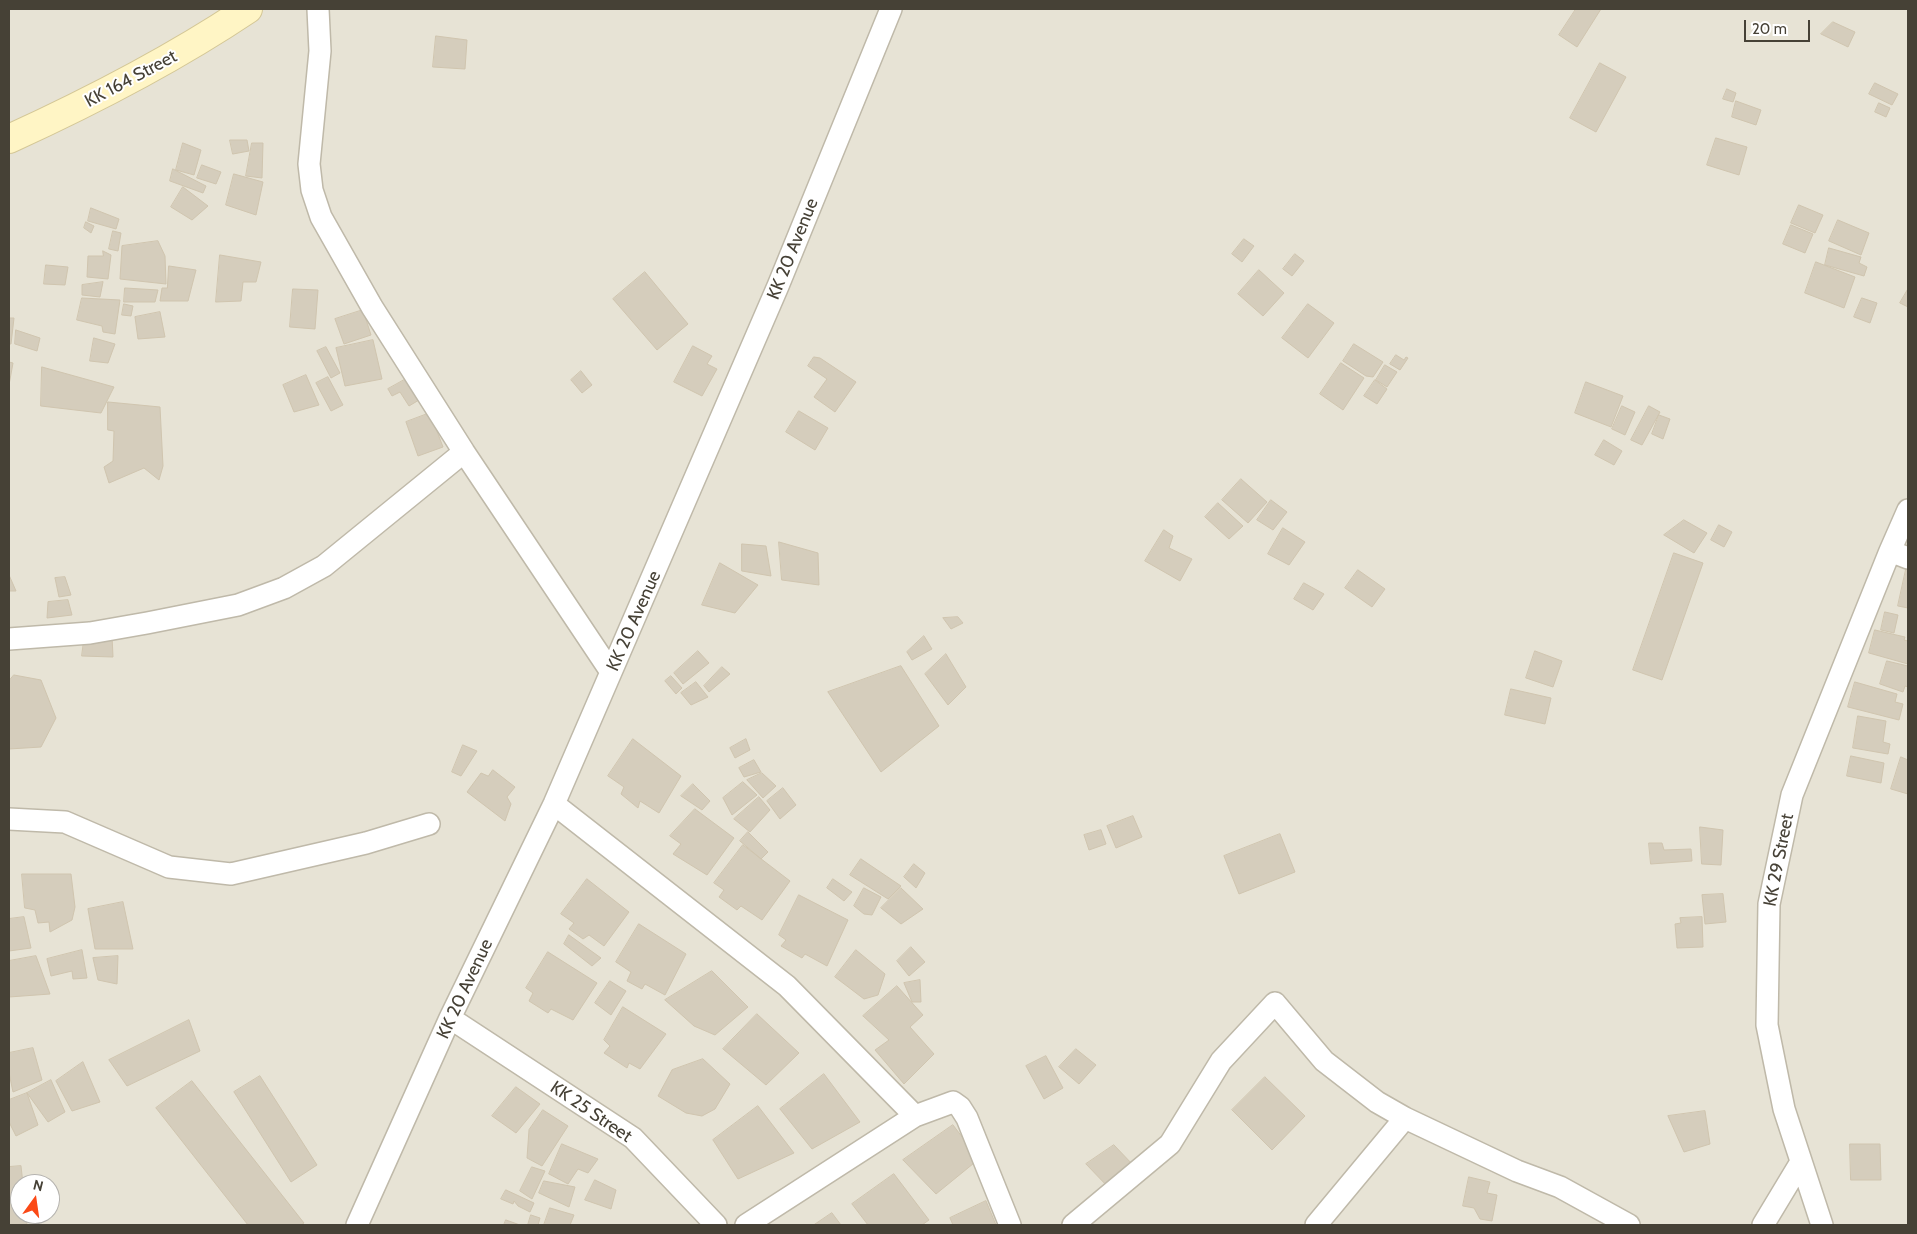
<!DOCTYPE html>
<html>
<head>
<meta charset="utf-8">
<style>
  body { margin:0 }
  #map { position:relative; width:1917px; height:1234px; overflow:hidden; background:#f3f0e7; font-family:Cabin,sans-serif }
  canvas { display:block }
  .frame { position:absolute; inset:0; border:10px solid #464136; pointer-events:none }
  .north { position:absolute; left:10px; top:1174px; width:50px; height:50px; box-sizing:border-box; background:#fff; border:1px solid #b5b3af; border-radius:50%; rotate:14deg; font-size:14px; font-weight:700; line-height:20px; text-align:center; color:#464136 }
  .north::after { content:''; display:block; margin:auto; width:18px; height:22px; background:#fb4916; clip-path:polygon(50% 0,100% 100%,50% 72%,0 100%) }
  .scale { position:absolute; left:1744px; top:20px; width:66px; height:22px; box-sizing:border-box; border:2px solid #464136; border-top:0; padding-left:6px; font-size:15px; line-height:18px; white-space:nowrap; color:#464136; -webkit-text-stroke:4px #fff; paint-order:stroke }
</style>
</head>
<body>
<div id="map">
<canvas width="1917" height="1234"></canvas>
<div class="frame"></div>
<div class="north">N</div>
<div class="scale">20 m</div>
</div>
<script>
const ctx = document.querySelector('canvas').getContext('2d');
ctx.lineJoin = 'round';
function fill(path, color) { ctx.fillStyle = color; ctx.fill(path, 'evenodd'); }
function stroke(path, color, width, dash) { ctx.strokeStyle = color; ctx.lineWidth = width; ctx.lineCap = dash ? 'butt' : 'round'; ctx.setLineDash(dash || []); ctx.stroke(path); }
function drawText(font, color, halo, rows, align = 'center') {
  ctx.font = font + ' Cabin,sans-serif'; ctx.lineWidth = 4; ctx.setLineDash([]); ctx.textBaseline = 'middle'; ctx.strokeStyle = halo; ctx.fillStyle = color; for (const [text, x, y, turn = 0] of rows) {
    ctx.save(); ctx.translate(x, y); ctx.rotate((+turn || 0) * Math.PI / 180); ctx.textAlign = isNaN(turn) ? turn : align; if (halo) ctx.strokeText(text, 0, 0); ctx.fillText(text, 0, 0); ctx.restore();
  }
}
fill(new Path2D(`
  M9,9H1908V1225H9ZM20,1184H50V1214H20Z`), '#e7e3d5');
const building = new Path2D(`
  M1576,9H1601L1577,47L1559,35Z
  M1833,22L1855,32L1848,47L1821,34Z
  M436,36L467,40L465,69L433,67Z
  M1600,63L1626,77L1596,132L1570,118Z
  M1875,83L1898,94L1892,105L1869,94Z
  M1727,89L1736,93L1733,102L1723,99Z
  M1736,101L1761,110L1756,125L1732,117Z
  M1879,103L1890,108L1886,117L1875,112Z
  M1716,138L1747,147L1739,175L1707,165Z
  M230,140H247L249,151L233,154Z
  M183,143L201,150L194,175L176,170Z
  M252,143H263L262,178L246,176Z
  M202,165L221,172L216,184L197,178Z
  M173,169L206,186L203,193L170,181Z
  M234,174L263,182L256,215L226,205Z
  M183,187L208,206L192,220L171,207Z
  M1799,205L1823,215L1815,233L1791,223Z
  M91,208L119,219L116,229L88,221Z
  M1838,220L1869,233L1861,255L1829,241Z
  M86,222L94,226L91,233L84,228Z
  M1791,225L1813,234L1805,253L1783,244Z
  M113,231L121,233L118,251L109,249Z
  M1244,239L1254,246L1242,262L1232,254Z
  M158,241L165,256L166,284L120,279L122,246Z
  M1829,248L1861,257L1859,263L1867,267L1864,276L1825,265Z
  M103,251L111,255L108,279L87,277L88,256H103Z
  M1295,254L1304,261L1292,276L1283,269Z
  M220,255L261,262L256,282H243L241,301L216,302Z
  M1816,262L1855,277L1844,308L1805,293Z
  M46,265L68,267L65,285L44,284Z
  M169,266L196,270L188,301H160L162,288H167Z
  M1259,270L1284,293L1263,316L1238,294Z
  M645,272L688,324L657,350L613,299Z
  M103,282L100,297L82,295V285Z
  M125,288L158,290L155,302H124Z
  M293,289L318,290L315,329L290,327Z
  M1908,289V307L1900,303Z
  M82,298L120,300L115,334L103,332L102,326L77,320Z
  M1862,298L1877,303L1870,323L1854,317Z
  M124,304L133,306L131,316L122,315Z
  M1308,304L1334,323L1308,358L1282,338Z
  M363,310L371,335L344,344L335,319Z
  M160,312L165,337L138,339L135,317Z
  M9,318H14L11,344H9Z
  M16,330L40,338L37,351L15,344Z
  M94,338L115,344L108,363L90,361Z
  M373,340L382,379L345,386L336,348Z
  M1354,344L1383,362L1373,377L1366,376L1343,361Z
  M693,346L712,356L707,364L717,369L702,396L674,382Z
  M326,347L340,373L331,378L317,351Z
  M1396,355L1404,360L1406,357L1408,358L1400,370L1390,364Z
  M814,357L820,358L856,382L835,412L814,397L827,379L808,366Z
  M9,362L13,363L9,385Z
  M1341,363L1364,378L1343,410L1320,394Z
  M1385,365L1397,372L1387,387L1376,380Z
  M42,367L114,387L101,413L41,406Z
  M581,371L592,385L582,393L571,380Z
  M306,375L319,405L294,412L283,385Z
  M328,377L343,405L331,411L316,383Z
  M406,379L419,400L409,406L400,392L392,396L388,389Z
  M1375,380L1387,389L1377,404L1364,396Z
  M1586,382L1623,396L1611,427L1575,413Z
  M108,402L160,407L163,466L159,480L144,468L109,483L104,467L113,461L114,431L108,430Z
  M1622,406L1635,412L1625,435L1612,429Z
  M1649,406L1660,412L1642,445L1631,440Z
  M799,411L828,428L815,450L786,432Z
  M430,413L443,447L418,456L406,422Z
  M1659,415L1670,419L1663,439L1652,434Z
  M1604,440L1622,451L1614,465L1595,455Z
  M1241,479L1267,502L1248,523L1222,500Z
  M1271,500L1287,512L1273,530L1257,520Z
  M1218,503L1243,526L1229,539L1205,517Z
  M1684,520L1707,533L1694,553L1664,535Z
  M1719,525L1732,532L1724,547L1711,540Z
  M1283,528L1305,542L1289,565L1268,554Z
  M1164,530L1173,536L1169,548L1192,559L1180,581L1145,561Z
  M779,542L818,553L819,585L782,580Z
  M742,544L766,546L771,576L742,571Z
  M1674,553L1703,563L1662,680L1633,670Z
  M720,563L758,585L735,613L702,605Z
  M1907,565H1908V608L1898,606Z
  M1358,570L1385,589L1372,607L1345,588Z
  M9,575L16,591H9Z
  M65,577L71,595L59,597L55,578Z
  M1304,583L1324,594L1313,610L1294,599Z
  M68,600L72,615L47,618L48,602Z
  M1885,612L1898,615L1894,633L1881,630Z
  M958,617L963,623L951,629L943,618Z
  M1875,630L1905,637L1904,640L1908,641V664L1869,653Z
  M85,633L112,636L113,657L82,656Z
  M924,636L932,649L912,660L907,652Z
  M698,651L709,663L683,684L674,673Z
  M1535,651L1562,661L1553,687L1526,678Z
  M946,654L966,687L948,705L925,674Z
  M1887,661L1908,666V687L1905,686L1903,692L1880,684Z
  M901,666L939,726L881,772L828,692Z
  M722,667L730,674L709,692L704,686Z
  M14,675L41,680L56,718L41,747L9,749V681Z
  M671,676L682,688L676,694L665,681Z
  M696,682L708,697L691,705L681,693Z
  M1855,682L1897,694L1895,702L1903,704L1899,720L1848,707Z
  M1511,689L1551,698L1545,724L1505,715Z
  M1858,716L1886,721L1883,742L1890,744L1888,754L1853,748Z
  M633,739L681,776L659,813L640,801L638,808L621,794L624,787L608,776Z
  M746,739L750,750L735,758L730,748Z
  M463,745L477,751L461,776L452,772Z
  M1851,756L1884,763L1881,783L1847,776Z
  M1901,757L1908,760V794L1891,789Z
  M754,760L761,772L744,777L739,768Z
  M493,770L515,787L507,797L511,804L505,821L467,792L481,773L488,776Z
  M762,773L776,786L763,798L747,780Z
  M743,782L757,795L732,815L723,798Z
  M693,784L710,801L702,810L681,796Z
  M783,788L796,805L780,819L767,801Z
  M759,797L770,810L750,832L734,819Z
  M695,809L734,838L707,875L673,854L681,844L670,836Z
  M1133,816L1142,837L1116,848L1107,826Z
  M1700,827L1723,830L1721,865L1702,864Z
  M1101,830L1106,844L1089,850L1084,835Z
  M748,832L768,852L761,859L740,841Z
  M1280,834L1295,872L1239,894L1224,856Z
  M1649,843H1662L1664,850L1691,849L1692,861L1651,864Z
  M743,845L790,881L762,920L741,906L737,910L719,897L724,890L714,883Z
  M861,859L901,886L888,899L850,875Z
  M914,864L925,873L916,888L904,877Z
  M22,874H71L75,907L72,920L50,932L49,922L38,923L35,910L25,908Z
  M587,879L629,912L604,946L589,935L583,939L569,929L574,923L561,914Z
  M833,879L852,892L844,901L827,888Z
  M864,888L881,897L872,915L864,914L854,906Z
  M901,888L923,909L901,924L881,908Z
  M1723,894L1726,922L1705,924L1702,895Z
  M799,895L848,920L827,966L805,954L802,958L781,946L786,940L779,935Z
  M123,902L133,949H95L88,909Z
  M24,917L31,948L9,951V919Z
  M1702,917L1703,947L1677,948L1675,924L1681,923L1680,918Z
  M639,924L686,954L665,995L645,984L642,989L627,981L631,972L616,962Z
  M569,935L601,958L592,966L564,944Z
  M911,947L925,962L909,976L897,961Z
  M82,950L87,978L73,979L72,971L51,976L47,959Z
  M856,950L885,974L878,995L864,999L835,977Z
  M548,952L597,983L573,1020L551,1009L548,1013L529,1001L533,993L526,988Z
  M36,956L50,994L9,997V961Z
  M118,956L117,984L98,980L93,958Z
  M712,971L748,1007L715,1035L694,1026L665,1000Z
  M920,980L921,1002H912L904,983Z
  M610,981L626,991L611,1015L595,1003Z
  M897,986L923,1015L910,1027L934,1054L904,1084L875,1050L889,1040L863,1016Z
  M623,1007L666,1034L640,1069L629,1063L627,1068L604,1053L610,1046L604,1040Z
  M757,1014L799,1053L766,1085L723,1049Z
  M189,1020L200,1051L127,1086L109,1060Z
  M33,1048L42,1080L13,1092L9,1073V1053Z
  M1076,1049L1096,1065L1079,1084L1059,1067Z
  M1046,1056L1063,1088L1044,1099L1026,1066Z
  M703,1059L730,1084L715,1109L702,1116L686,1113L658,1096L672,1070Z
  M83,1062L100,1102L72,1111L56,1081Z
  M824,1074L860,1122L812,1149L780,1109Z
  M260,1076L317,1165L291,1182L234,1092Z
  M1265,1077L1305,1116L1272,1150L1232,1110Z
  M51,1080L65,1112L48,1122L27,1093Z
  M192,1081L304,1223L301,1225H248L156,1108Z
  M516,1087L540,1104L516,1133L492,1116Z
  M27,1093L38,1125L16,1136L9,1122V1100Z
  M758,1106L794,1153L738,1179L713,1140Z
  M543,1110L568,1126L542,1166L527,1158L529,1130Z
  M1705,1111L1710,1144L1684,1152L1668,1116Z
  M953,1125L979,1159L936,1194L903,1160Z
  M562,1144L598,1159L588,1173L578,1169L568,1184L549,1174Z
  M1850,1144H1880L1881,1180H1851Z
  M1114,1145L1134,1166L1109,1188L1086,1164Z
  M21,1166L23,1184H20V1214H26L27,1225H9V1167Z
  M532,1167L545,1171L532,1199L520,1191Z
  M894,1174L929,1220L922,1225H868L852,1204Z
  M1469,1177L1490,1182L1487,1193L1497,1195L1492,1221L1480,1219L1474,1208L1463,1206Z
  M595,1180L616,1190L611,1209L585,1200Z
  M544,1181L575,1187L569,1207L539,1193Z
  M506,1190L534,1203L530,1212L518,1206L514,1201L513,1204L501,1199Z
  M986,1201L996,1225H953L950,1218Z
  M550,1208L574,1215L570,1225H544Z
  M832,1213L841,1225H814Z
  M531,1215L540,1218L538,1225H528Z
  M506,1220L520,1225H504Z`);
fill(building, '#d5cdbc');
stroke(building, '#d0c5af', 1);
const street = new Path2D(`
  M318,9L320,51L309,164L312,190L321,217L372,307L464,452L611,672
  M1890,551L1908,558
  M9,639L90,633L147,623L238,605L284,588L324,566L464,452
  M554,804L787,986L915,1116
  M9,819L65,822L169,867L231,874L366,843L429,824
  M450,1018L633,1138L716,1225
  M357,1225L450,1018L554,804L778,286L891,9
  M746,1225L915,1116L953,1102L960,1107L967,1118L1010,1225
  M1073,1225L1170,1144L1221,1061L1275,1003L1324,1061L1377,1102L1405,1118L1517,1171L1560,1187L1629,1225
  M1316,1225L1405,1118
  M1763,1225L1801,1162
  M1822,1225L1784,1109L1767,1025L1769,904L1792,795L1890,551L1908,510`);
const secondary = new Path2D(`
  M9,139C92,101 172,60 248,9`);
stroke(street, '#bfb9a9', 24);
stroke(secondary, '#d4c796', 30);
stroke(street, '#fff', 21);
stroke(secondary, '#fff5c5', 28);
drawText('18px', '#464136', '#fff', [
  ["KK 164 Street",131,79,-28],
  ["KK 20 Avenue",793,249,-68],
  ["KK 20 Avenue",634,621,-66],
  ["KK 29 Street",1779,860,-79],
  ["KK 20 Avenue",465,989,-65],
  ["KK 25 Street",591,1112,34]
]);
</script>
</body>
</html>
